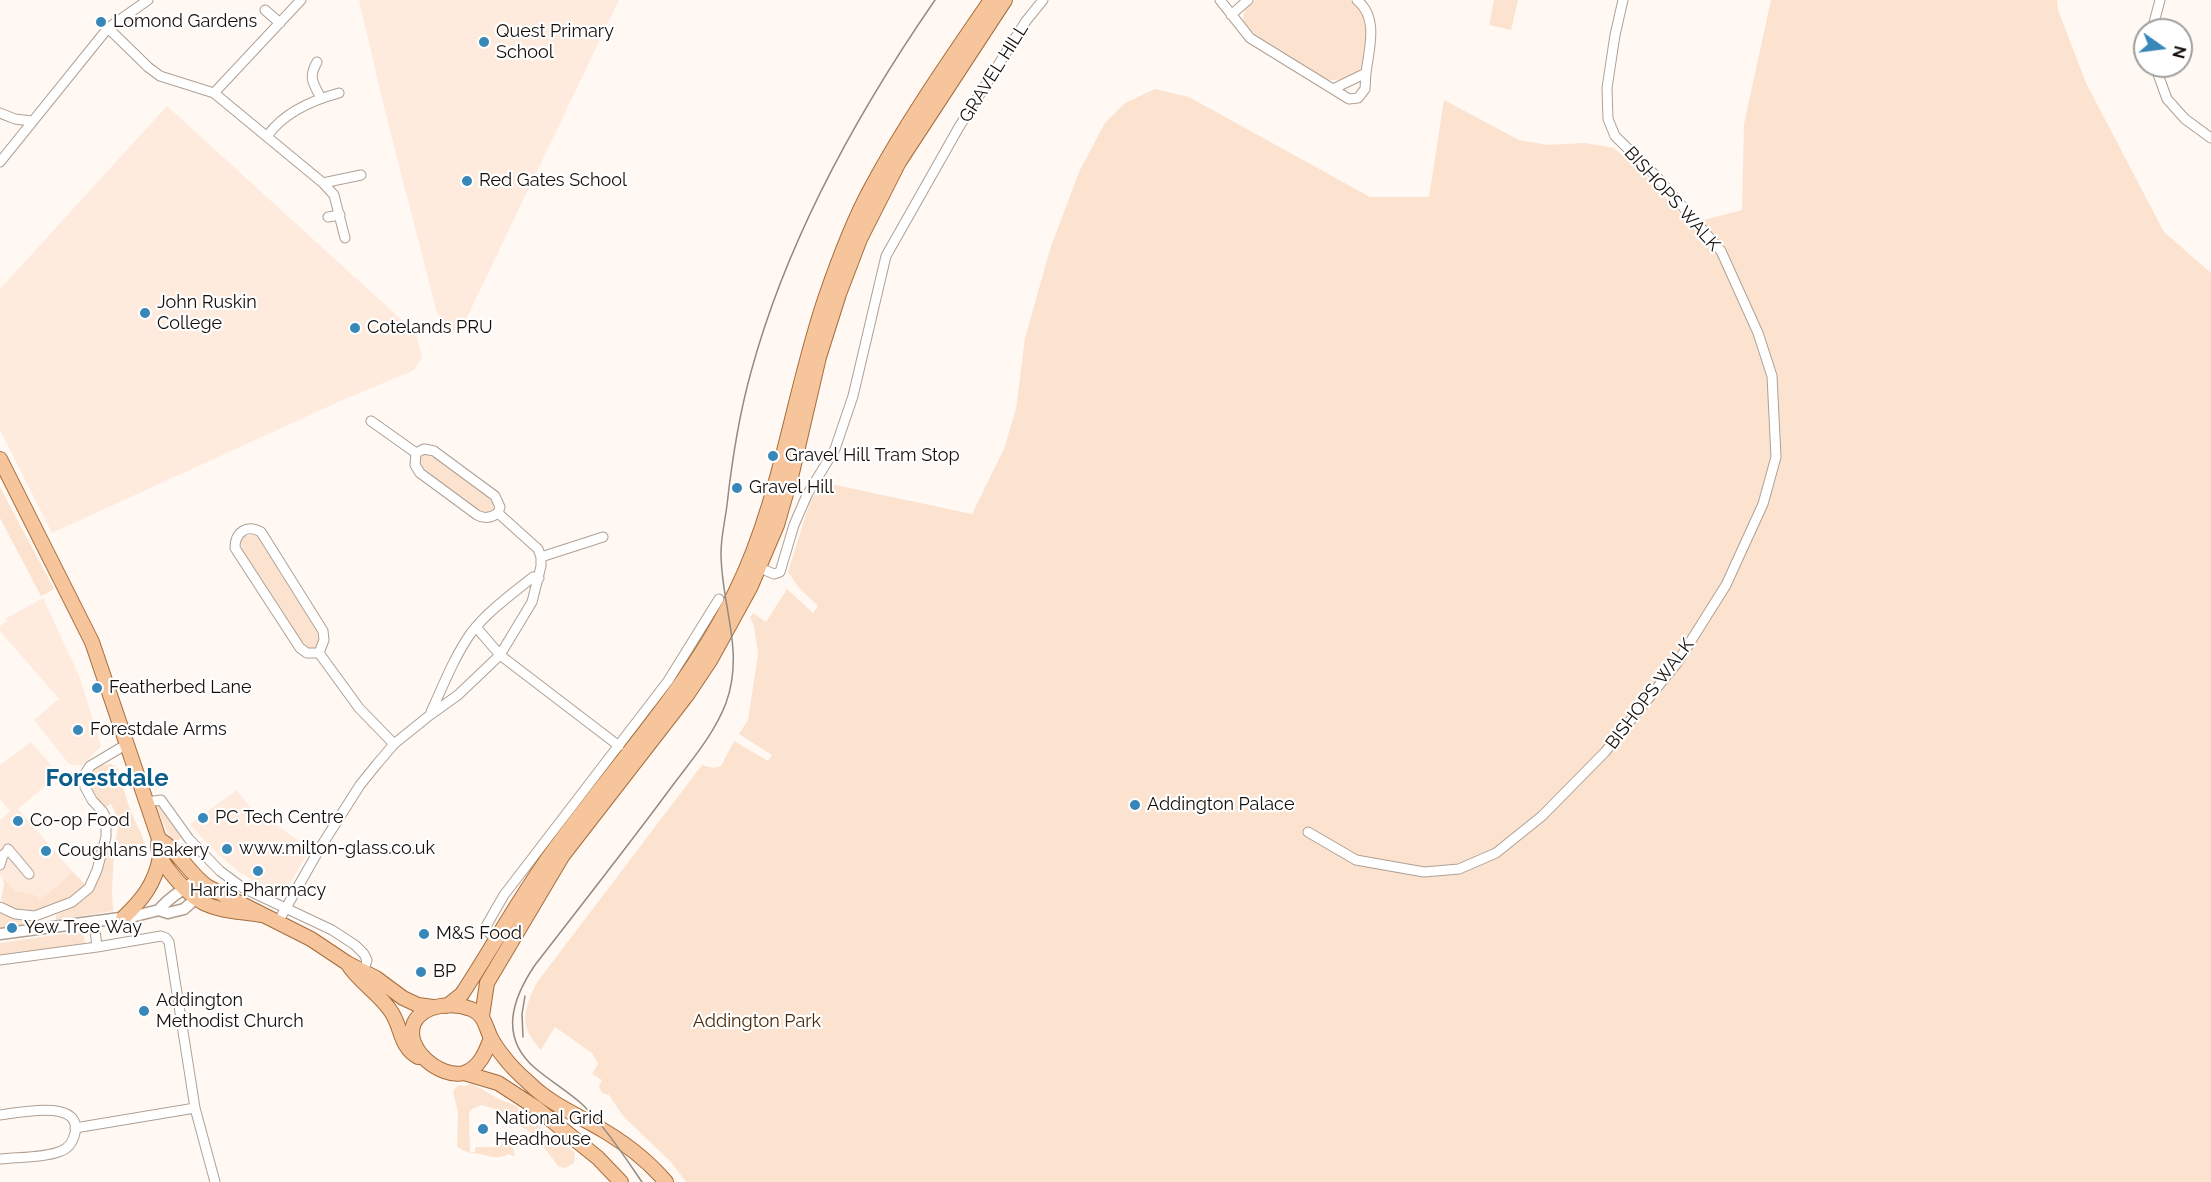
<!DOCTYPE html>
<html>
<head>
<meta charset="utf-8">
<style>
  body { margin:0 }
  #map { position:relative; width:2211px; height:1182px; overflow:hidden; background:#fff8f3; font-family:Raleway,sans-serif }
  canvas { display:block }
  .north { position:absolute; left:2133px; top:18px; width:60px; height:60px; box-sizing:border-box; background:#fff; border:2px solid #a19f9d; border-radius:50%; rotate:104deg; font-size:16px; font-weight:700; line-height:24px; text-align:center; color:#150f0b }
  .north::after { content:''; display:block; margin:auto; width:21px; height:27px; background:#3787b8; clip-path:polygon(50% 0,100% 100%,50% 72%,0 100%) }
</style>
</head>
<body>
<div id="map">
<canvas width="2211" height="1182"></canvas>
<div class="north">N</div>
</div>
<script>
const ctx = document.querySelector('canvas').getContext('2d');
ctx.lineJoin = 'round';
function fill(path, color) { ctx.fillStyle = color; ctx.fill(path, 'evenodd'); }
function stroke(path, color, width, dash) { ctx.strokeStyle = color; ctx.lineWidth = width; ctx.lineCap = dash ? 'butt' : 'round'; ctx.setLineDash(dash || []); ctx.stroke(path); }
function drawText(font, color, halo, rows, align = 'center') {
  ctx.font = font + ' Raleway,sans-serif'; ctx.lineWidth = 4.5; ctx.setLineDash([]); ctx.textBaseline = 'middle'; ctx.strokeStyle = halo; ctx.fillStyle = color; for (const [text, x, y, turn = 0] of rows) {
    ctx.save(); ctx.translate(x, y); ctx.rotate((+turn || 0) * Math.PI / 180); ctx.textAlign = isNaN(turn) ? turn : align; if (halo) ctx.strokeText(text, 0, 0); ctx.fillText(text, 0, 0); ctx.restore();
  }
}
fill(new Path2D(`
  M359,0H619L458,336L437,313L385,111Z
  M167,106L416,333L422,357L414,370L336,403L52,533L0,430V289Z
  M43,598L80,678L101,746L82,766L69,764L34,720L59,699L0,631V626L7,621L5,619Z
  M31,742L59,774L18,809L73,872L40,900L35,895L15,891L3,877L0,876V820L10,811L0,799V765Z
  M237,790L247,804L310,849L282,897L240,873L210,847L190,824Z`), '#feebdd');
fill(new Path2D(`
  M1255,0H1350C1372,18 1368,43 1361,69C1353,77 1340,81 1328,80L1259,39L1243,22C1243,11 1247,7 1255,0Z
  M1494,0H1518L1511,30L1489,25Z
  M1771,0H2057L2058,10L2086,83L2164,232L2211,273V1182H686L670,1161L623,1116L609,1095L602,1093L599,1086L602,1080L592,1074L598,1064L592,1053L555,1027L541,1050C537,1045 532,1040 529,1034C520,1017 530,995 538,981L702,765L714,768L721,766L734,741L768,761L772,755L739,734L748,720L758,654L754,626L750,618L753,613L766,622L787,589L813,613L818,606L799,588L788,572L811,499L826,483L972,514L1004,449L1016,409L1025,338L1051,246L1080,170L1105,123L1125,103L1155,89L1189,97L1370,197H1429L1444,100L1519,140L1548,145L1585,143L1614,148L1650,180L1689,224L1742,210L1744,124Z
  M423,454C441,456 472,485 488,497L493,502L494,511L490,514H482L427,474L419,466V457Z
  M0,487L54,589L41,596L0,518Z
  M255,535L258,537L317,632L319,642L314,649L310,650L302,644L242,549L241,540L245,536Z
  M111,764L118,769C123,786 127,804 135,821C138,829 143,834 144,844L114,845C119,829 120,819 111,804L106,807C90,791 77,767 111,764Z
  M155,804H159L182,837L175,843L166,830Z
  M106,852H114L112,891L113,911L56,920V915C93,899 93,888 106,852Z
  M73,872L85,884C71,905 20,924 1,899L4,885L3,877L15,891L35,895L40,900Z
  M0,911L24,921L23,925L0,928Z
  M83,931L85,944L49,951L0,956V943Z
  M470,1084C481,1087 489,1094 499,1099C506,1102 512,1103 518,1107L520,1113L527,1117L533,1118L538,1125L575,1153L574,1163L565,1168L559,1167L534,1135L495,1109L481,1105L472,1109L469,1113L470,1152H475V1147H498L501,1145L503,1139L507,1138L512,1142L515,1157L509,1154C496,1160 491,1156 479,1154C470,1152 464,1153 457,1146L458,1112L453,1092L458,1085L465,1086Z`), '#fce3d0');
const minor = new Path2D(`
  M1220,0L1250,38L1349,99L1358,98L1365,89L1366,73
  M265,10L280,23
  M1231,15L1248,0
  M108,28L148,67L160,76L214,93L323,183L334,195L345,238
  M2152,30L2160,0
  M317,62C308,78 313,83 321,98
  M2155,66L2167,99L2185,119L2211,138
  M1333,89L1366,73C1369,48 1379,18 1357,0
  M214,93L301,0
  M0,113L15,119L32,121
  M268,135C284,113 313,100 339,93
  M0,162L108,28L148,0
  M323,183L361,175
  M328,217L340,215
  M371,421L416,453
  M541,557L603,537
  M760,568L774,574L780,572L794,525L807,495L835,449L853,396L886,256L959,127L1026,21L1043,0
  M476,627L500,655L619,746
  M319,653H307L300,648L235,548C235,532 247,524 261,532L323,631L324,640L319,653L359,708L394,744
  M431,712C443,686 454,657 471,633C488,611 512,594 533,577L539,578
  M147,802L161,800L189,839L220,871L243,888L332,930L355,945L364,954L367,960L364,970
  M1308,832L1356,860L1424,872L1459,869L1496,853L1542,816L1605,752L1677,663L1726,585L1763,504L1776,457L1772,376L1758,333L1721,251L1657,177L1615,136L1608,119L1607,88L1615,35L1623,0
  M8,849L29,874
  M0,865L3,855L9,850
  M0,907L15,914L35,916L72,902L89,888L97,870L106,837V818L103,812L92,800L85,787L83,777L90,766L127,744
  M94,921L97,947
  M278,922L320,848L360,785L377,764L394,744L430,715L458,695L500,655L532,602L541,566V557L538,549L498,513L500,507L495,496L434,451L424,449L416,453L415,465L420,473L477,515C484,519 491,518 498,513
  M495,939L485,928L504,895L668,681L719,599
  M0,960L97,947L161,936L166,938L169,942L195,1108L215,1182
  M0,1115C17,1113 82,1098 75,1133C73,1142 69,1148 61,1151C45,1158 17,1157 0,1159
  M75,1128L195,1108`);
const tertiary = new Path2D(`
  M159,910C168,897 184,890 197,879
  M0,934L135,916L159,910L168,913L184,909L201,894`);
const primary = new Path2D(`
  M0,459L92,642L159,839C156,853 162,862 171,873C202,912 215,908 262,915
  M159,839C178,850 189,874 208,887L311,939L347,963L376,978L403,998L418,1005L433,1007
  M123,918C142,900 155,884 160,857
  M347,963C359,983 380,993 392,1013C402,1029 400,1047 418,1057
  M447,1006L462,994C493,947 520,896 554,850C615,765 689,688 735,593C781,500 792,397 825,299C838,261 852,223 871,188C906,123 949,61 991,0
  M482,1016L487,983L563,855L687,695L711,659L750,588L777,525L792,473L819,357L839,294L860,239L899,162L1005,0
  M491,1038C486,1051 480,1068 464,1073C440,1079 403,1048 414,1023C423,1004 453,1002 471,1009C485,1015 485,1026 491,1038C494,1044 499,1051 504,1057C511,1067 520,1075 529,1083C551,1105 580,1116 606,1132C629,1146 649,1162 666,1182
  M464,1073L498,1083L535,1107L598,1158L621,1182`);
stroke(minor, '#afa094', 11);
stroke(tertiary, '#afa094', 13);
stroke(primary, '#a46d3e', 16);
stroke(minor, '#fff', 9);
stroke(tertiary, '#fff', 10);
stroke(primary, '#f7c59b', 14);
stroke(new Path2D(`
  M523,1037L522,1014L525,996
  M642,1182C624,1156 606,1128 583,1105C568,1091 550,1081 535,1068C499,1037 512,999 535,965C579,908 624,851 667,793C688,764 713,737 726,703C745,650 721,606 721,553C721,537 725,521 727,505C732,460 739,415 751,372C787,239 857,113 935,0`), '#918b86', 1.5);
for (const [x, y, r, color] of [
  [101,22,6,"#3787b8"],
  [484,42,6,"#3787b8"],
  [467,181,6,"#3787b8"],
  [145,313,6,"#3787b8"],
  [355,328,6,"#3787b8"],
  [773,456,6,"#3787b8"],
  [737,488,6,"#3787b8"],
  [97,688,6,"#3787b8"],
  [78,730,6,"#3787b8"],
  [1135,805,6,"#3787b8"],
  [203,818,6,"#3787b8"],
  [18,821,6,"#3787b8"],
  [227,849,6,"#3787b8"],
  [46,851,6,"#3787b8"],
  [258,871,6,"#3787b8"],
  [12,928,6,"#3787b8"],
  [424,934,6,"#3787b8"],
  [421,972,6,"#3787b8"],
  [144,1011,6,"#3787b8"],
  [483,1129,6,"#3787b8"]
]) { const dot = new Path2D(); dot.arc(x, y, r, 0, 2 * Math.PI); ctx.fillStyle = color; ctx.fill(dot); stroke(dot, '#fff', 2); }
drawText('18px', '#150f0b', '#fff', [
  ["Lomond Gardens",113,22],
  ["Quest Primary",496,32],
  ["School",496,53],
  ["Red Gates School",479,181],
  ["John Ruskin",157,303],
  ["College",157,324],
  ["Cotelands PRU",367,328],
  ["Gravel Hill Tram Stop",785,456],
  ["Gravel Hill",749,488],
  ["Featherbed Lane",109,688],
  ["Forestdale Arms",90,730],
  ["Addington Palace",1147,805],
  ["PC Tech Centre",215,818],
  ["Co-op Food",30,821],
  ["www.milton-glass.co.uk",239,849],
  ["Coughlans Bakery",58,851],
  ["Harris Pharmacy",258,891,"center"],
  ["Yew Tree Way",24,928],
  ["M&S Food",436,934],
  ["BP",433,972],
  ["Addington",156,1001],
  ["Methodist Church",156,1022],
  ["National Grid",495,1119],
  ["Headhouse",495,1140]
], 'left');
drawText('18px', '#150f0b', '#fff', [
  ["GRAVEL HILL",994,73,-58],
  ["BISHOPS WALK",1672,199,48],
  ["BISHOPS WALK",1650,694,-53]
]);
drawText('18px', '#4d2906', '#fff', [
  ["Addington Park",757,1022]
]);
drawText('bold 24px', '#0a5e89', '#fff', [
  ["Forestdale",107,779]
]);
</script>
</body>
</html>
